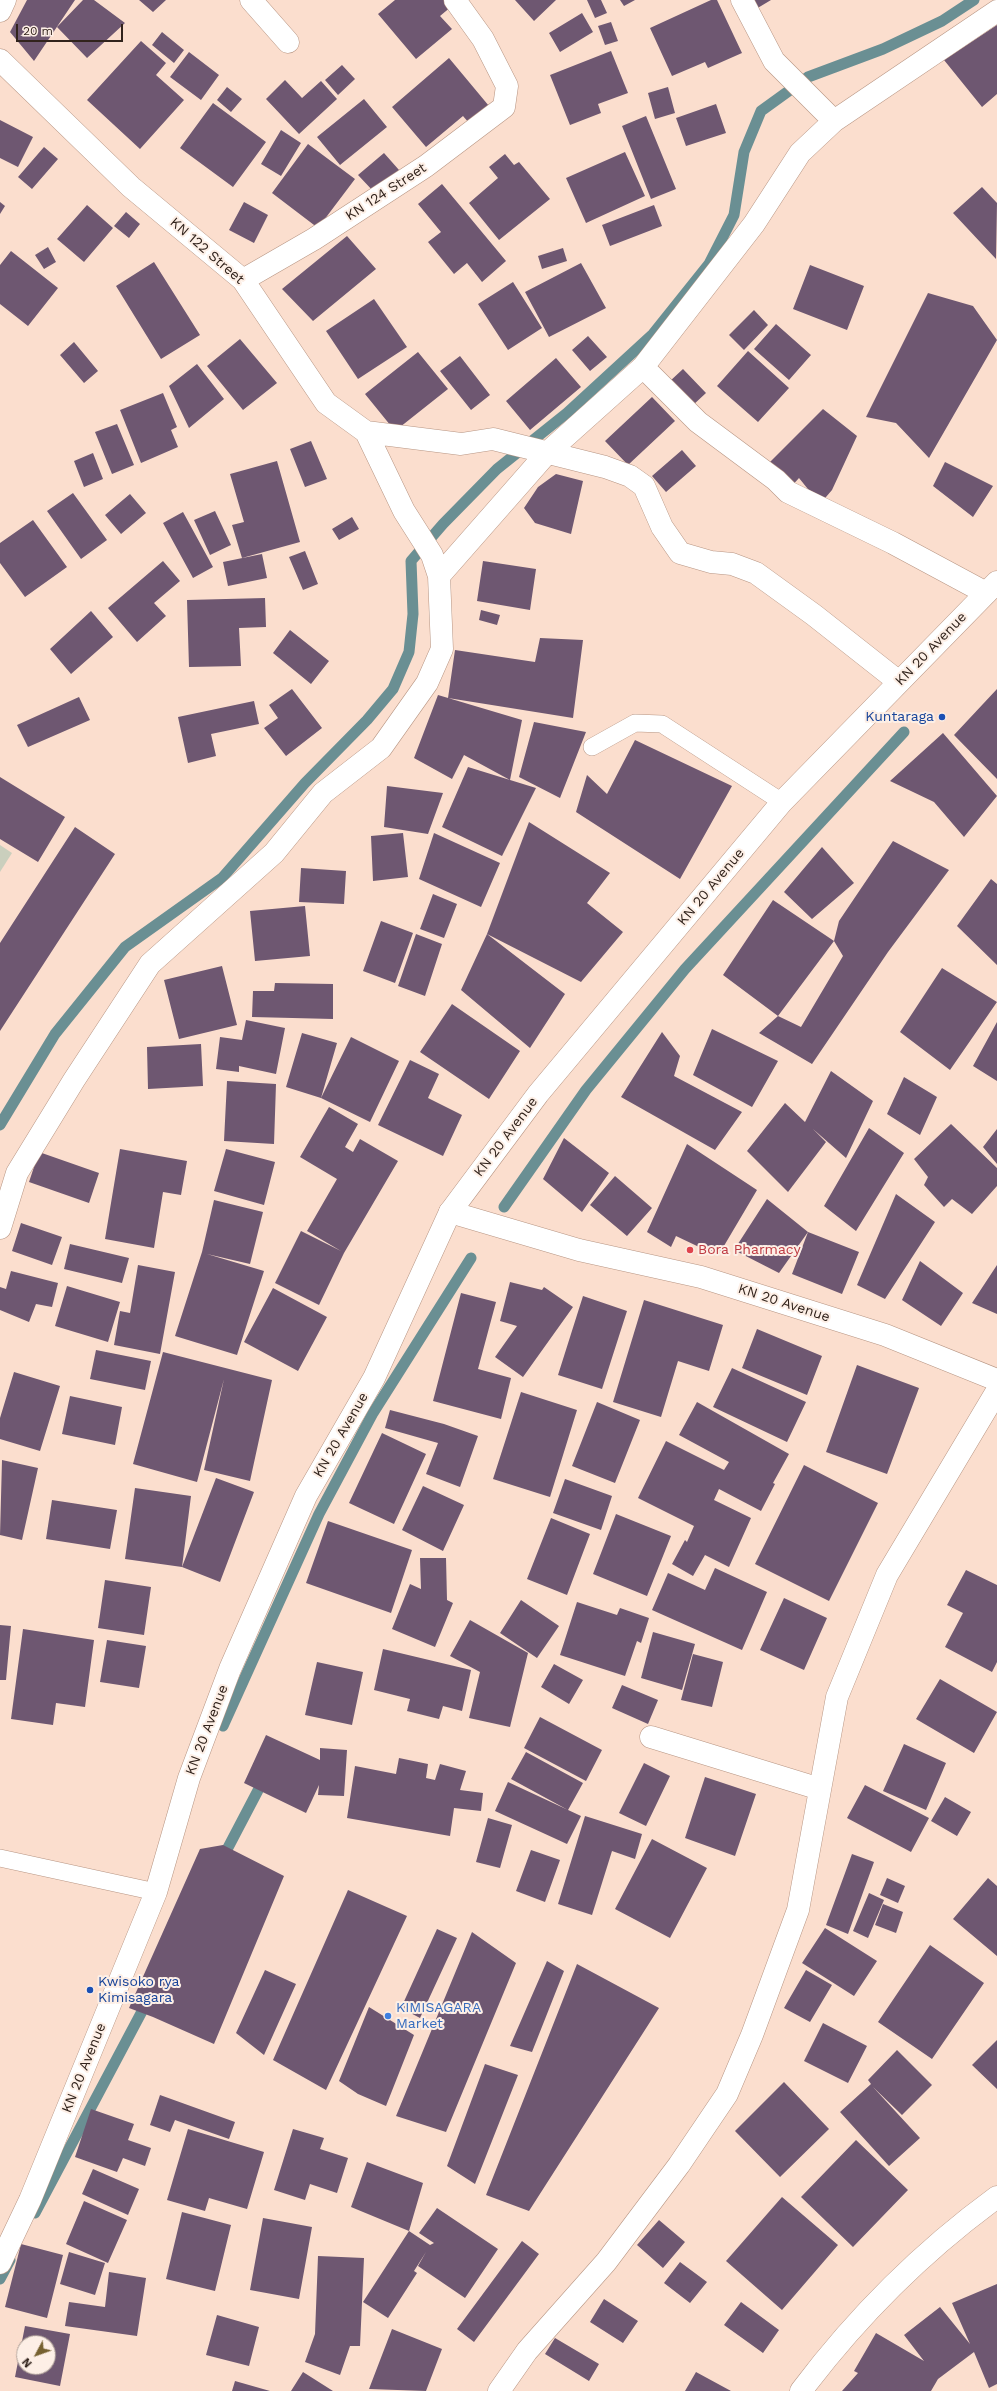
<!DOCTYPE html>
<html>
<head>
<meta charset="utf-8">
<style>
  body { margin:0 }
  #map { position:relative; width:997px; height:2391px; overflow:hidden; background:#fbdece; font-family:"Work Sans",sans-serif }
  canvas { display:block }
  .north { position:absolute; left:16px; top:2335px; width:40px; height:40px; box-sizing:border-box; background:#fdefe6; border:1px solid #ab9d95; border-radius:50%; rotate:229deg; font-size:11px; font-weight:700; line-height:16px; text-align:center; color:#31231c }
  .north::after { content:''; display:block; margin:auto; width:14px; height:18px; background:#766130; clip-path:polygon(50% 0,100% 100%,50% 72%,0 100%) }
  .scale { position:absolute; left:16px; top:24px; width:107px; height:18px; box-sizing:border-box; border:2px solid #31231c; border-top:0; padding-left:5px; font-size:12px; line-height:14px; white-space:nowrap; color:#31231c; -webkit-text-stroke:3px #fdefe6; paint-order:stroke }
</style>
</head>
<body>
<div id="map">
<canvas width="997" height="2391"></canvas>
<div class="north">N</div>
<div class="scale">20 m</div>
</div>
<script>
const ctx = document.querySelector('canvas').getContext('2d');
ctx.lineJoin = 'round';
function fill(path, color) { ctx.fillStyle = color; ctx.fill(path, 'evenodd'); }
function stroke(path, color, width, dash) { ctx.strokeStyle = color; ctx.lineWidth = width; ctx.lineCap = dash ? 'butt' : 'round'; ctx.setLineDash(dash || []); ctx.stroke(path); }
function drawText(font, color, halo, rows, align = 'center') {
  ctx.font = font + ' "Work Sans",sans-serif'; ctx.lineWidth = 4; ctx.setLineDash([]); ctx.textBaseline = 'middle'; ctx.strokeStyle = halo; ctx.fillStyle = color; for (const [text, x, y, turn = 0] of rows) {
    ctx.save(); ctx.translate(x, y); ctx.rotate((+turn || 0) * Math.PI / 180); ctx.textAlign = isNaN(turn) ? turn : align; if (halo) ctx.strokeText(text, 0, 0); ctx.fillText(text, 0, 0); ctx.restore();
  }
}
fill(new Path2D(`
  M0,845L12,853L0,872Z`), '#cacfbd');
stroke(new Path2D(`
  M0,1125L55,1034L125,947L222,878L305,783L367,720L393,689L409,652L413,614L411,561L443,524L497,469L567,413L653,334L709,264L734,215L744,152L761,111L808,77L883,49L942,21L974,0
  M504,1207L586,1090L685,969L904,732
  M223,1726L319,1514L373,1413L471,1258
  M221,1861L265,1777
  M35,2213L148,2000
  M0,2279L10,2260`), '#6a8f93', 11);
fill(new Path2D(`
  M27,0H75L34,61L10,32Z
  M83,0H94L125,23L87,58L57,27Z
  M139,0H166L153,12Z
  M395,0H447L452,6L440,16L452,29L416,59L378,14Z
  M515,0H556L534,21Z
  M587,0H601L607,13L595,18Z
  M620,0H635L624,6Z
  M711,0H717L742,53L708,68L705,62L672,76L650,28Z
  M751,0H771L756,9Z
  M582,13L593,32L560,52L549,33Z
  M611,22L618,41L605,45L598,26Z
  M997,25V94L982,107L944,60Z
  M162,32L184,50L174,63L152,45Z
  M141,41L166,63L156,75L184,100L140,149L87,100Z
  M611,51L628,93L598,104L601,113L570,125L550,75Z
  M189,52L219,75L201,100L170,77Z
  M449,58L489,106L469,123L463,116L426,147L392,107Z
  M342,65L355,79L338,95L325,80Z
  M285,80L302,98L321,81L337,99L299,134L266,99Z
  M227,87L242,99L231,112L217,100Z
  M668,87L675,113L655,119L648,93Z
  M364,99L387,127L340,165L317,137Z
  M213,103L266,142L233,187L180,148Z
  M716,104L726,133L686,146L676,118Z
  M646,116L676,189L651,199L622,126Z
  M0,120L33,137L18,167L0,158Z
  M281,130L301,143L281,176L261,164Z
  M308,144L355,179L318,228L272,193Z
  M44,147L58,159L32,189L18,177Z
  M625,152L645,196L586,223L566,178Z
  M384,153L399,170L374,192L358,175Z
  M505,154L514,165L519,162L550,199L499,240L469,203L498,178L489,167Z
  M442,184L506,261L482,282L467,263L454,274L428,242L441,232L418,204Z
  M982,187L997,203L996,259L953,213Z
  M0,202L5,206L0,214Z
  M244,202L268,215L254,243L229,230Z
  M87,205L113,228L84,262L57,239Z
  M654,205L662,226L610,246L602,225Z
  M126,212L140,224L129,238L114,226Z
  M347,236L376,269L313,321L282,289Z
  M48,247L56,262L44,269L35,255Z
  M563,248L567,261L542,269L538,256Z
  M11,251L58,288L28,326L0,304V265Z
  M154,262L200,335L161,359L116,286Z
  M581,263L606,308L549,337L525,292Z
  M810,265L864,286L847,330L793,309Z
  M513,282L542,328L508,350L478,304Z
  M928,293L973,306L997,340L929,458L896,423L866,417Z
  M374,299L407,347L358,379L326,331Z
  M754,310L768,325L744,350L729,335Z
  M776,324L811,355L789,380L754,349Z
  M588,336L607,357L590,371L572,350Z
  M240,339L277,383L243,410L207,366Z
  M74,342L98,371L84,383L60,355Z
  M748,351L789,388L758,422L717,386Z
  M418,352L448,389L395,431L365,394Z
  M460,356L490,395L471,410L440,371Z
  M556,358L581,387L530,430L506,401Z
  M197,364L224,399L189,428L169,386Z
  M683,369L706,393L692,406L669,382Z
  M163,393L177,427L171,430L178,447L141,463L120,410Z
  M652,397L675,421L628,465L605,441Z
  M823,409L857,436L832,490L820,504L799,478L790,488L769,463Z
  M117,424L134,465L112,474L95,432Z
  M311,441L327,479L305,487L290,449Z
  M682,450L696,466L666,492L652,476Z
  M93,453L103,479L84,487L74,461Z
  M277,461L300,542L242,558L232,525L244,522L230,474Z
  M945,462L993,486L973,517L933,486Z
  M556,474L583,481L571,534L535,523L524,508L538,487Z
  M73,493L107,540L81,559L47,511Z
  M130,494L146,513L121,534L105,515Z
  M215,511L231,545L210,555L194,520Z
  M183,512L213,567L193,578L163,523Z
  M352,517L359,529L339,540L332,529Z
  M33,520L67,567L25,597L0,563V543Z
  M305,551L318,584L303,590L289,557Z
  M262,554L267,578L228,586L223,562Z
  M163,561L180,581L154,603L166,616L137,642L108,608Z
  M483,561L536,569L530,610L477,601Z
  M265,598L266,627L239,628L241,666L189,667L187,600Z
  M481,610L500,615L497,625L479,620Z
  M91,611L113,637L71,674L50,649Z
  M290,630L329,661L311,684L273,653Z
  M540,638L583,640L573,718L448,698L455,650L535,662Z
  M292,689L322,728L286,756L264,728L278,718L269,705Z
  M997,689V779L954,735Z
  M438,695L522,720L510,780L464,755L452,779L414,758Z
  M79,697L90,720L28,747L17,725Z
  M254,701L259,724L211,734L216,756L188,763L178,717Z
  M534,722L586,732L560,798L519,777Z
  M943,733L997,796L964,837L934,802L890,781Z
  M635,740L732,786L680,879L576,812L587,775L607,794Z
  M468,767L536,788L502,856L442,827Z
  M0,777L65,817L38,862L0,839Z
  M387,786L443,793L428,834L384,827Z
  M529,822L610,873L587,903L623,932L581,982L487,934Z
  M75,827L115,854L0,1031V943Z
  M403,833L408,877L373,881L371,836Z
  M434,833L500,863L481,907L419,879Z
  M893,841L949,870L888,952L812,1064L759,1033L778,1016L801,1027L843,956L834,941L839,921Z
  M822,847L854,883L812,919L784,892Z
  M301,868L346,871L344,904L299,902Z
  M991,879L997,884V965L957,926Z
  M433,894L457,904L444,938L420,929Z
  M773,900L834,941L778,1016L723,975Z
  M305,906L310,956L255,961L250,911Z
  M381,921L413,933L395,983L363,971Z
  M416,934L442,944L425,996L398,986Z
  M487,934L565,994L530,1048L461,990Z
  M222,966L237,1025L179,1039L164,980Z
  M942,968L997,1002L950,1070L900,1032Z
  M275,983L333,984V1019L252,1017L253,991H274Z
  M452,1004L520,1051L489,1099L420,1052Z
  M246,1020L285,1028L276,1074L239,1066V1072L216,1069L220,1037L242,1040Z
  M997,1022V1081L973,1066Z
  M712,1029L778,1061L752,1107L693,1075Z
  M662,1032L680,1056L674,1076L742,1112L715,1150L621,1097Z
  M302,1033L337,1043L321,1098L351,1037L399,1061L370,1122L321,1098L286,1087Z
  M201,1044L203,1086L148,1089L147,1047Z
  M410,1060L439,1074L428,1098L462,1115L443,1156L378,1125Z
  M831,1071L873,1101L846,1158L813,1129L826,1142L788,1192L747,1151L785,1103L805,1122Z
  M904,1077L937,1097L920,1135L887,1114Z
  M227,1081L276,1084L274,1144L224,1141Z
  M329,1107L358,1124L345,1147L353,1152L360,1139L398,1161L344,1253L319,1305L275,1283L301,1231L341,1251L307,1231L337,1179L300,1157Z
  M951,1124L997,1168V1186L972,1214L952,1199L944,1207L924,1185L928,1177L914,1159Z
  M869,1128L904,1153L856,1231L824,1206Z
  M997,1129V1164L983,1147Z
  M564,1138L609,1173L582,1212L543,1179Z
  M687,1144L757,1190L718,1256L676,1236L671,1247L647,1232Z
  M120,1149L187,1161L181,1195L163,1192L154,1248L105,1239Z
  M226,1149L275,1162L264,1205L214,1191Z
  M39,1152L99,1173L89,1203L29,1182Z
  M615,1176L652,1208L627,1236L590,1205Z
  M896,1194L935,1222L885,1299L857,1285Z
  M767,1199L808,1232L779,1273L734,1250Z
  M214,1200L263,1212L250,1264L207,1254L264,1271L237,1355L175,1336L202,1252Z
  M21,1223L62,1237L52,1265L12,1251Z
  M808,1232L859,1252L842,1294L792,1274Z
  M70,1244L129,1258L122,1283L64,1269Z
  M920,1261L963,1293L941,1326L902,1300Z
  M138,1265L175,1272L160,1354L114,1345L120,1311L130,1313Z
  M997,1265V1314L972,1303Z
  M11,1271L58,1283L52,1307L36,1304L29,1322L0,1310V1287L6,1289Z
  M510,1282L542,1290L544,1287L573,1307L523,1377L495,1357L517,1326L500,1321Z
  M67,1286L120,1302L108,1342L55,1326Z
  M273,1288L327,1317L298,1371L244,1342Z
  M461,1293L496,1302L478,1369L511,1378L501,1419L433,1401Z
  M583,1296L627,1311L602,1389L558,1375Z
  M644,1300L723,1325L709,1371L678,1361L661,1417L613,1402Z
  M757,1329L822,1356L807,1395L742,1368Z
  M96,1350L151,1361L145,1390L90,1379Z
  M163,1352L272,1380L250,1481L204,1470L224,1379L197,1482L133,1464Z
  M857,1365L919,1388L887,1474L826,1452Z
  M732,1368L806,1402L787,1442L713,1407Z
  M14,1372L60,1386L40,1451L0,1439V1418Z
  M521,1392L577,1410L550,1497L493,1479Z
  M70,1396L122,1407L115,1445L62,1434Z
  M597,1402L640,1420L615,1483L572,1466Z
  M697,1402L789,1454L773,1483L775,1484L761,1511L719,1489L714,1500L751,1518L729,1567L705,1555L693,1576L672,1564L685,1540L687,1542L694,1526L638,1498L666,1441L724,1470L729,1462L679,1435Z
  M390,1410L444,1424L478,1436L460,1487L426,1474L438,1443L385,1428Z
  M382,1433L426,1454L394,1524L349,1503Z
  M2,1460L38,1468L22,1540L0,1535Z
  M804,1465L878,1503L829,1601L755,1564Z
  M216,1478L254,1492L220,1582L182,1567Z
  M565,1479L612,1496L601,1530L553,1513Z
  M423,1486L464,1505L443,1551L402,1530Z
  M135,1488L191,1496L182,1567L125,1559Z
  M52,1500L117,1510L110,1549L46,1539Z
  M616,1514L671,1536L647,1596L593,1574Z
  M551,1518L590,1534L567,1595L527,1579Z
  M328,1521L412,1550L391,1613L306,1583Z
  M420,1558H446L447,1600L453,1603L435,1647L392,1629L410,1584L421,1589Z
  M715,1568L767,1592L742,1650L652,1610L668,1573L705,1590Z
  M966,1570L997,1585V1662L992,1672L945,1647L963,1613L947,1605Z
  M105,1580L151,1587L144,1635L98,1628Z
  M784,1598L827,1618L804,1670L760,1650Z
  M521,1600L559,1626L537,1658L500,1633Z
  M577,1602L617,1615L620,1608L649,1618L641,1643L637,1641L625,1676L560,1655Z
  M470,1620L528,1653L510,1727L469,1718L480,1672L450,1656Z
  M0,1625L11,1626L6,1680H0Z
  M23,1629L94,1640L85,1707L56,1703L53,1725L11,1719Z
  M653,1632L695,1644L682,1690L641,1678Z
  M107,1640L146,1646L139,1688L100,1682Z
  M383,1649L471,1670L462,1711L443,1706L439,1719L407,1711L410,1699L374,1690Z
  M693,1654L723,1662L712,1707L681,1700Z
  M317,1662L363,1672L352,1725L305,1715Z
  M554,1664L583,1680L569,1704L541,1687Z
  M940,1679L997,1712L974,1753L916,1719Z
  M622,1685L658,1700L648,1724L612,1708Z
  M540,1717L602,1750L586,1781L524,1748Z
  M266,1735L320,1760V1748L347,1750L344,1796L318,1795L319,1785L306,1813L244,1783Z
  M904,1744L946,1763L926,1810L883,1791Z
  M526,1752L583,1783L568,1810L511,1779Z
  M399,1758L428,1764L426,1778L435,1780L440,1764L466,1771L460,1790L483,1793L481,1811L454,1808L450,1836L347,1818L355,1766L396,1774Z
  M644,1763L670,1776L646,1826L619,1813Z
  M705,1777L756,1794L735,1856L685,1838Z
  M508,1782L581,1816L567,1844L495,1811Z
  M865,1785L929,1818L911,1852L847,1818Z
  M945,1797L971,1812L957,1836L931,1821Z
  M585,1816L642,1834L635,1859L612,1851L592,1915L558,1904Z
  M488,1818L512,1825L500,1868L476,1862Z
  M652,1839L707,1868L670,1938L615,1909Z
  M223,1845L284,1876L214,2044L153,2017L129,2008L200,1849Z
  M531,1850L560,1860L545,1902L516,1891Z
  M852,1854L874,1862L848,1934L826,1925Z
  M887,1878L905,1886L898,1903L880,1895Z
  M988,1878L997,1886V1956L953,1919Z
  M348,1890L407,1916L326,2090L273,2060Z
  M869,1893L884,1900L868,1938L853,1931Z
  M883,1904L903,1912L896,1933L875,1925Z
  M825,1928L877,1961L854,1996L802,1963Z
  M437,1929L457,1938L420,2018L401,2008Z
  M472,1932L516,1963L446,2132L396,2116Z
  M930,1945L984,1983L932,2059L878,2022Z
  M547,1961L564,1971L532,2052L510,2046Z
  M577,1964L659,2008L529,2211L486,2195Z
  M265,1970L296,1984L264,2055L236,2033Z
  M806,1970L832,1985L810,2022L784,2008Z
  M369,2007L414,2035L386,2106L358,2094L339,2081Z
  M823,2023L867,2046L848,2083L804,2061Z
  M997,2040V2089L972,2065Z
  M897,2050L932,2085L902,2115L873,2087L920,2138L889,2166L840,2112L871,2084L868,2080Z
  M485,2064L518,2075L475,2184L447,2166Z
  M784,2082L829,2129L780,2177L735,2131Z
  M160,2095L235,2122L229,2139L175,2120L170,2132L150,2125Z
  M91,2109L134,2124L128,2140L151,2148L145,2166L123,2158L117,2172L75,2157Z
  M188,2129L264,2152L247,2209L209,2198L205,2211L167,2200Z
  M293,2129L324,2138L320,2149L348,2158L337,2193L310,2184L305,2200L274,2190Z
  M856,2140L908,2190L853,2247L801,2197Z
  M367,2162L423,2183L409,2231L351,2207Z
  M93,2169L139,2189L128,2215L82,2194Z
  M782,2197L838,2245L782,2310L726,2261Z
  M84,2201L127,2220L108,2263L66,2244Z
  M437,2208L498,2249L465,2298L418,2266L426,2252L414,2271L417,2273L388,2318L363,2302L409,2231L430,2245L434,2243L419,2233Z
  M182,2212L231,2225L215,2291L166,2279Z
  M263,2218L312,2227L299,2299L250,2290Z
  M659,2220L685,2242L663,2268L637,2245Z
  M522,2241L539,2254L474,2342L457,2329Z
  M21,2244L63,2255L47,2318L5,2307Z
  M69,2252L105,2263L95,2295L60,2284Z
  M318,2256L364,2258L360,2346H350L340,2375L305,2362L315,2334Z
  M680,2262L707,2282L690,2303L664,2283Z
  M109,2272L146,2278L137,2336L65,2326L69,2302L105,2307Z
  M997,2284V2384L989,2388L974,2352L938,2379L931,2391H842L858,2373L854,2371L876,2333L924,2361L904,2335L940,2307L970,2344L952,2303Z
  M604,2299L638,2321L623,2343L590,2322Z
  M741,2302L779,2330L763,2353L724,2325Z
  M217,2315L259,2327L249,2366L206,2355Z
  M25,2326L70,2334L60,2386L15,2377ZM24,2343H48V2367H24Z
  M392,2329L442,2349L426,2391L369,2389Z
  M555,2338L599,2364L589,2381L545,2354Z
  M303,2372L333,2391H291Z
  M696,2372L731,2391H685Z
  M235,2381L270,2391H232Z`), '#6e5771');
const service = new Path2D(`
  M592,747L635,723L662,724L782,802
  M0,1858L156,1892`);
const minor = new Path2D(`
  M251,0L288,42
  M742,0L774,61L834,121
  M0,60L131,187L243,280L326,403L366,432L404,511L432,555L439,576L442,649L427,683L381,748L323,793L274,853L150,964L74,1080L17,1173L0,1228
  M243,280L314,239L426,166L504,107L507,86L483,39L455,0
  M643,367L698,422L776,480L788,492L893,543L986,593
  M366,432L461,444L493,439L605,467L630,476L644,486L662,527L680,553L711,562L732,564L756,573L814,615L899,682
  M439,576L547,453L643,367L754,224L800,153L834,121L997,11
  M651,1737L820,1789
  M499,2391L527,2351L606,2262L679,2165L727,2094L752,2035L798,1910L837,1697L887,1575L997,1391
  M801,2391C856,2318 923,2251 997,2197`);
const tertiary = new Path2D(`
  M0,11L5,0
  M450,1212L579,1250L701,1277L885,1335L997,1380`);
const secondary = new Path2D(`
  M0,2263L30,2200L156,1892L189,1778L230,1669L306,1496L374,1378L450,1212L538,1094L782,802L997,582`);
stroke(service, '#b79583', 18);
stroke(minor, '#b79583', 23);
stroke(tertiary, '#b79583', 23);
stroke(secondary, '#b79583', 23);
stroke(service, '#fff', 17);
stroke(minor, '#fff', 22);
stroke(tertiary, '#fff', 22);
stroke(secondary, '#fff', 22);
for (const [x, y, r, color] of [
  [942,717,4,"#1a4fb4"],
  [690,1250,4,"#e0444e"],
  [90,1990,4,"#1a4fb4"],
  [388,2016,4,"#3f7fe0"]
]) { const dot = new Path2D(); dot.arc(x, y, r, 0, 2 * Math.PI); ctx.fillStyle = color; ctx.fill(dot); stroke(dot, '#fdefe6', 1.5); }
drawText('14px', '#31231c', '#fdefe6', [
  ["KN 124 Street",386,192,-33],
  ["KN 122 Street",207,251,41],
  ["KN 20 Avenue",931,649,-46],
  ["KN 20 Avenue",711,887,-50],
  ["KN 20 Avenue",506,1137,-53],
  ["KN 20 Avenue",784,1303,18],
  ["KN 20 Avenue",341,1435,-60],
  ["KN 20 Avenue",207,1730,-69],
  ["KN 20 Avenue",84,2068,-68]
]);
drawText('14px', '#164399', '#fdefe6', [
  ["Kuntaraga",934,717],
  ["Kwisoko rya",98,1982,"left"],
  ["Kimisagara",98,1998,"left"]
], 'right');
drawText('14px', '#be3a42', '#fdefe6', [
  ["Bora Pharmacy",698,1250]
], 'left');
drawText('14px', '#366cbe', '#fdefe6', [
  ["KIMISAGARA",396,2008],
  ["Market",396,2024]
], 'left');
</script>
</body>
</html>
